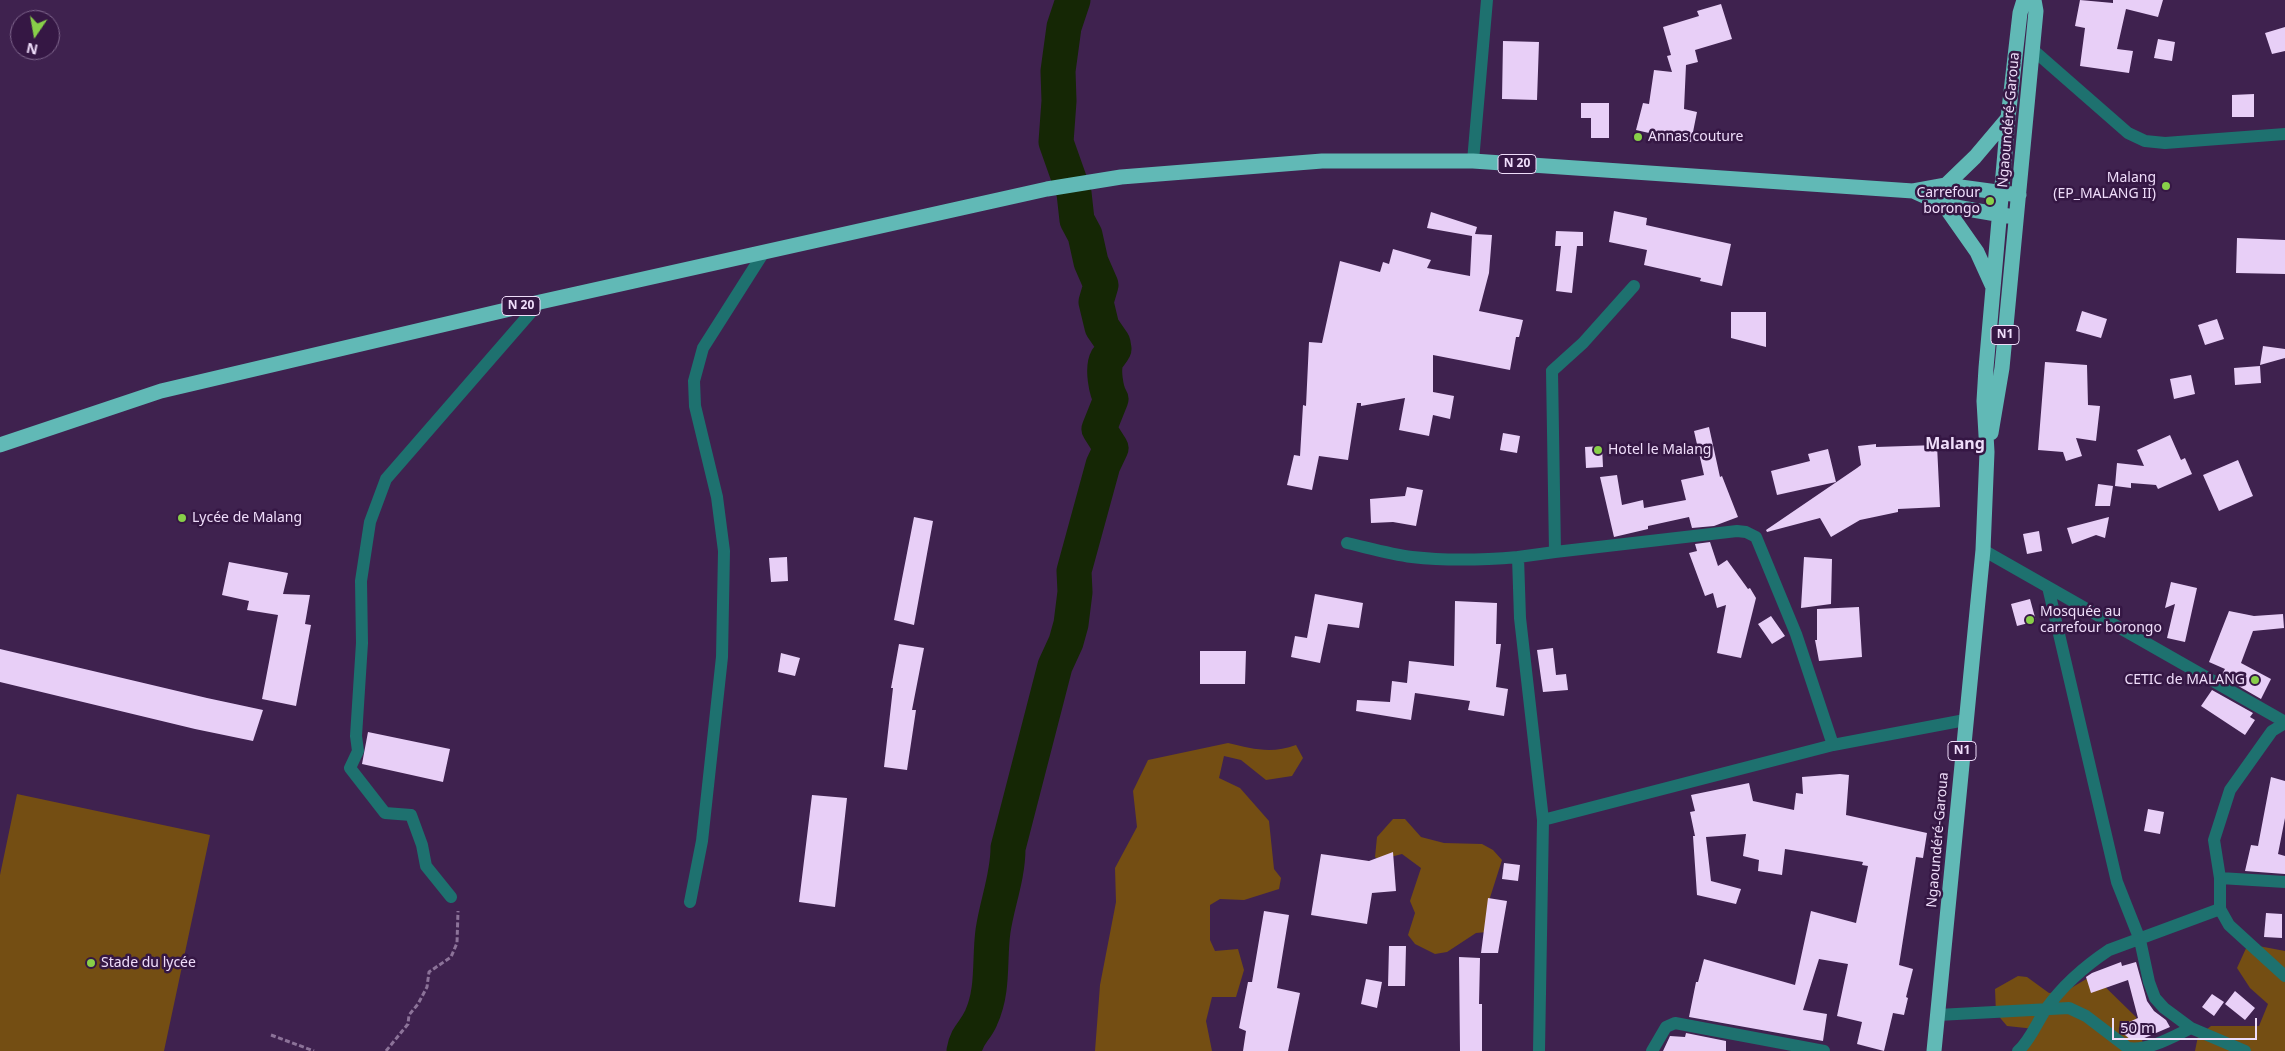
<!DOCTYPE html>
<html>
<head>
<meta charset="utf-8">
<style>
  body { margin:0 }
  #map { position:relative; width:2285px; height:1051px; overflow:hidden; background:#3f224f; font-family:"Noto Sans",sans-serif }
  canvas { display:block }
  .north { position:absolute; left:10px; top:10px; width:50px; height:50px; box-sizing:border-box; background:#351744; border:1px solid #7f668d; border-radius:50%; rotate:192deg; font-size:14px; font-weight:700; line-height:20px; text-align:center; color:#efddfa }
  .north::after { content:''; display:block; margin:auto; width:18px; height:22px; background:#88cf49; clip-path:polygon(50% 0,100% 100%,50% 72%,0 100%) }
  .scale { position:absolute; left:2112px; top:1018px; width:145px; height:22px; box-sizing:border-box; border:2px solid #efddfa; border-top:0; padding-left:6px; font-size:15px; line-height:18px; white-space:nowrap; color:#efddfa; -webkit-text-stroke:4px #351744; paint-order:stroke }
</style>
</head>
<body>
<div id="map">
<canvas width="2285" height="1051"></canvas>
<div class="north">N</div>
<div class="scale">50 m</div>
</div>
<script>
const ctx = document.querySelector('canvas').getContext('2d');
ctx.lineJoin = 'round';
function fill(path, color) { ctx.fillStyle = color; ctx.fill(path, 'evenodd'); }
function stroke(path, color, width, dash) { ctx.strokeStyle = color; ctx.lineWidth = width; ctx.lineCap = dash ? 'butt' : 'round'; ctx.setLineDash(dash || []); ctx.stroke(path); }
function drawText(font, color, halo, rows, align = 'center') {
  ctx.font = font + ' "Noto Sans",sans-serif'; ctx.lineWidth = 5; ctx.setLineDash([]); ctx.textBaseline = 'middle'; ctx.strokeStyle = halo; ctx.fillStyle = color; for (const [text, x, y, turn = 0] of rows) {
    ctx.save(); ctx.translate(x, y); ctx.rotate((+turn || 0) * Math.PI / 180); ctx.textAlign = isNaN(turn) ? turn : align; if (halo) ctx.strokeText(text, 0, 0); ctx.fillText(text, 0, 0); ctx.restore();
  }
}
fill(new Path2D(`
  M1228,743C1252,749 1272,754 1296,745L1303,758L1292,776L1266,780L1241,760L1224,756L1219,778L1240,788L1269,821L1274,869L1281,878L1279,889L1244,900L1220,899L1210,905V940L1215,951L1238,949L1244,970L1236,997H1212L1206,1021L1212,1051H1095L1100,985L1116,902L1115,868L1137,827L1133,791L1148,760Z
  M17,794L210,835L164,1051H0V875Z
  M1393,819H1405L1421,837L1444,843L1482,844L1493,850L1502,860L1487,907V932L1476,933L1447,952L1435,954L1415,944L1408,935L1415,913L1410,901L1421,868L1402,854L1379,860L1375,857L1377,837Z
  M2248,944L2285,951V1051H2195L2198,1036L2211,1026H2259L2268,1004L2250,988L2237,968Z
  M2018,976L2027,977L2049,993L2066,991L2088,978L2097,979L2136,1017L2145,1051H2026L2035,1029L2007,1026L1996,1013L1995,989Z`), '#744e13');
stroke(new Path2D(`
  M964,1051C967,1034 975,1032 981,1018C994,990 989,960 993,931C997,903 1008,877 1008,848L1055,666L1066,642L1071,624L1075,592L1074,571L1103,465L1111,448L1099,429L1111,399C1106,391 1102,368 1107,359C1109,356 1112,353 1114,349L1113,343L1102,327L1096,302L1101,285L1091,262L1085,235L1077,220L1074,193L1056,142L1059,101L1058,71L1064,27L1073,0`), '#152705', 35);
fill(new Path2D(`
  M2080,0L2113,3V0H2163L2158,17L2126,9L2117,49L2133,51L2129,73L2080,66L2085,28L2075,26Z
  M1721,4L1732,39L1695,50L1698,62L1686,65L1684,109L1697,112L1691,142L1665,137L1664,141L1648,138L1649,133L1636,130L1643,103L1649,104L1654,70L1672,72L1667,56L1671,55L1663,27L1699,16L1697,11Z
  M2285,27V51L2272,54L2265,33Z
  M2158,39L2175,42L2172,61L2154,58Z
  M1503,41L1539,42L1537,100L1502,99Z
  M2254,94V117H2232V95Z
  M1581,103H1609V138H1591V118H1581Z
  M1614,211L1647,218L1646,225L1731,244L1722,286L1700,281L1701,278L1644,265L1647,250L1609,242Z
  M1431,212L1477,227L1475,234L1492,235L1489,273L1479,311L1523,320L1519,337H1516L1510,370L1433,355V392L1454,396L1450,419L1433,415L1429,436L1399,430L1405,398L1361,406V403H1357L1348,460L1319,456L1312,490L1287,485L1294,455L1300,456L1303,405L1306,406L1309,342L1322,343L1340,261L1380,272L1383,262L1389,264L1393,249L1431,260L1427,268L1470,276L1472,236L1427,228Z
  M1556,231L1583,232V246H1577L1572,293L1556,291L1561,246H1555Z
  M2237,238L2285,240V274L2236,273Z
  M2082,311L2107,319L2101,338L2076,331Z
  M1731,312H1766V347L1731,338Z
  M2217,319L2224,339L2205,345L2198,325Z
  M2263,346L2285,349V358L2260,365Z
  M2045,362L2087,365L2088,405L2100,406L2096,441L2076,438L2082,456L2066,461L2063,452L2038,450Z
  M2260,366L2261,383L2235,385L2234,368Z
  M2191,375L2195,394L2174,399L2170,379Z
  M1709,427L1720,477L1722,476L1738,517L1714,526L1692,528L1689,517L1648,526V529L1614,537L1600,477L1617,475L1622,505L1643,500L1644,508L1686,500L1681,480L1704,475L1694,431Z
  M1503,433L1520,436L1517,453L1500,450Z
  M2170,435L2181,460L2185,458L2192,474L2158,489L2156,485L2131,483V488L2115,486L2117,463L2144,466L2137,450Z
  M1876,444V447L1937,445L1940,507L1898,509V512L1860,520L1831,537L1820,518L1767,532L1766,530L1857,468L1861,465L1858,446Z
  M1602,446L1603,467L1586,468L1585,447Z
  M1828,449L1836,482L1777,495L1771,471L1810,461L1808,454Z
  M2238,460L2253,496L2219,511L2203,475Z
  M2098,484L2113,486L2110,506H2095Z
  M1407,487L1423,490L1416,526L1393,522L1371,523L1370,499L1405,496Z
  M914,517L933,521L914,625L894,620Z
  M2109,517L2105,538L2096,535L2072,544L2067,528Z
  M2039,531L2042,551L2027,554L2023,534Z
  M1710,542L1718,566L1727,560L1748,589L1750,588L1756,598L1741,658L1717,653L1726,605L1717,608L1713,593L1705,596L1689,553L1697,551L1695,544Z
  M787,557L788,581L771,582L769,558Z
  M1804,557L1832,559L1831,604L1801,608Z
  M229,562L288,573L283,594L310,595L305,624L311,625L296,706L262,699L278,615L247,610L249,601L222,595Z
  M2171,582L2197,588L2185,642L2167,638L2175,604L2165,608Z
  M1315,594L1363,603L1359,628L1328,624L1320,663L1291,657L1295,636L1307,638Z
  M2030,599L2036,621L2017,626L2011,604Z
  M1455,601L1497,603L1496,644H1501L1496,687L1508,689L1504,716L1468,710L1470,701L1415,693L1411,720L1356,711L1357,700L1390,702L1392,681L1407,683L1409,661L1454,666Z
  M1859,607L1862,657L1819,661L1815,640H1817V609Z
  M2229,611L2254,616L2283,614L2284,628L2253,631L2241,663L2271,679L2261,699L2221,676L2225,669L2209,662Z
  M1771,616L1785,636L1772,644L1758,624Z
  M899,644L924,648L912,710H916L907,770L884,767L893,688H891Z
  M1553,648L1556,675L1566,674L1568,690L1543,692L1537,650Z
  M0,649L207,698L263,710L253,741L195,729L0,682Z
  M1200,651H1246L1245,684H1200Z
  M781,653L800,658L795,676L778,672Z
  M2212,690L2253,713L2250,717L2255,720L2245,735L2201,706Z
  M368,732L450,749L443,782L362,764Z
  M1840,774L1849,775L1846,815L1927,833L1923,858L1916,857L1899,965L1913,969L1906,997L1908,998L1904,1015L1893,1013L1884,1051L1857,1044L1862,1022L1837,1016L1848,964L1819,959L1803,1010L1827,1014L1823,1041L1689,1017L1696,982H1698L1704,959L1795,985L1811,911L1856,923L1868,866L1862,865L1863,862L1785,849L1782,875L1758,871L1759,860L1743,856L1746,834L1706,837L1711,881L1741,889L1736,904L1697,895L1693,836H1695L1690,812L1695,811L1691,795L1749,783L1753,801L1794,810L1796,793L1803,794L1802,777Z
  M2271,777L2285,781V818L2278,854L2285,856V874L2245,871L2251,845L2258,846Z
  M812,795L847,798L835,907L799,902Z
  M2148,809L2164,812L2160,834L2144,831Z
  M1393,852L1396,891L1372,893L1367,924L1311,915L1321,854L1369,861Z
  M1504,863L1520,865L1518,881L1502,879Z
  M1488,898L1507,901L1498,953H1481Z
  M1264,911L1289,915L1277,988L1300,993L1288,1051H1243L1246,1031L1239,1028L1248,982H1252Z
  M2266,913L2282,914V938L2264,937Z
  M1389,946H1406L1405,986H1388Z
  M1459,957L1480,958L1479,1004H1482V1051H1460Z
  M2121,962L2122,966L2136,962L2147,1001L2154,1011L2166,1020L2170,1027L2142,1039L2131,1040L2125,1035L2120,1026L2138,1018L2128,980L2091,993L2086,977L2092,973Z
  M1366,979L1382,982L1377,1008L1361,1004Z
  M2235,991L2255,1008L2245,1020L2225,1004Z
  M2212,994L2224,1002L2214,1016L2202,1007Z
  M1686,1033L1726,1041V1051H1663L1670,1036L1685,1037Z`), '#e8cff7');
stroke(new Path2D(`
  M271,1035L314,1051
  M386,1051L408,1024L409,1015L418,1004L427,987L429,972L451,957L457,943L458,911`), '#8c7399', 3, [5, 2.5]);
stroke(new Path2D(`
  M2032,49L2128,133L2145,141L2165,143L2285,134
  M1473,161L1487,0
  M1347,543C1369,548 1390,554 1412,557C1447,561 1483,560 1518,557
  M1983,550L2285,722
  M1555,552L1737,531L1746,532L1756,537L1796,634L1833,745
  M2048,587L2117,882L2140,940L2149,982L2155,998L2164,1008L2191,1028L2245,1051
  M2285,723L2272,731L2230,790L2214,840L2220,878V909L2229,925L2285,976
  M1543,820L1833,745L1965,720
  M2220,878L2285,882
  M451,897L426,866L422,845L411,815L385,813L350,768L358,751L356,736L362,643L361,581L370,522L386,479L540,302
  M690,902L702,841L722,657L724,551L717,497L695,406L694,381L703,348L764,252
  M1938,1015L2069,1008L2086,1016L2128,1048C2149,1051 2172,1037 2191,1028
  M1539,1051L1543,820L1520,618L1518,557L1555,552L1552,371L1583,343L1634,286
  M1652,1051L1666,1027L1675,1023L1824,1051
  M2018,1051C2030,1041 2037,1022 2046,1009C2063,985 2085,966 2109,950L2220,909`), '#1e716f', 12);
stroke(new Path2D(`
  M1946,185L1975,157L2008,118
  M1913,191L1944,205L2008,216
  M1944,205L1977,252L1992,285
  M1991,433L2002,368L2036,11L2034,0
  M0,445L161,391L540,302L1047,189L1121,177L1322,161H1473L1913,191L1946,185L2019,195
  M1934,1051L1983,550L1987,452L1984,401L1986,368L2008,118L2020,13L2024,0`), '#61b9b6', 15);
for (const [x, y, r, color] of [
  [1638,137,5,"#88cf49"],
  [2166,186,5,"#88cf49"],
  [1990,201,5,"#88cf49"],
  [1598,450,5,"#88cf49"],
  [182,518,5,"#88cf49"],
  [2030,620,5,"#88cf49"],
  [2255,680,5,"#88cf49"],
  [91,963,5,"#88cf49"]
]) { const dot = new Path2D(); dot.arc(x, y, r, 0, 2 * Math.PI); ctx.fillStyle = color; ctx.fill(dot); stroke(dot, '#351744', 2); }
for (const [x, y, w] of [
  [1517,164,38],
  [521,306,38],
  [2005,335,28],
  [1962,751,28]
]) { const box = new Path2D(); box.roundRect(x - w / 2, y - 9.5, w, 19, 4); ctx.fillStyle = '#351744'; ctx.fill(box); stroke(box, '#efddfa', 1); }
drawText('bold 12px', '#efddfa', null, [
  ["N 20",1517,164],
  ["N 20",521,306],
  ["N1",2005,335],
  ["N1",1962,751]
]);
drawText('14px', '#efddfa', '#351744', [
  ["Ngaoundéré-Garoua",2009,120,-85],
  ["Ngaoundéré-Garoua",1938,840,-85]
]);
drawText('14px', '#efddfa', '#351744', [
  ["Annas couture",1648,137],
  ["Malang",2156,178,"right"],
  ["(EP_MALANG II)",2156,194,"right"],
  ["Carrefour",1980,193,"right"],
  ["borongo",1980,209,"right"],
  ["Hotel le Malang",1608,450],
  ["Lycée de Malang",192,518],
  ["Mosquée au",2040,612],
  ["carrefour borongo",2040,628],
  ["CETIC de MALANG",2245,680,"right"],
  ["Stade du lycée",101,963]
], 'left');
drawText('bold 16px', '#efddfa', '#351744', [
  ["Malang",1955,444]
]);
</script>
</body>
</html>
